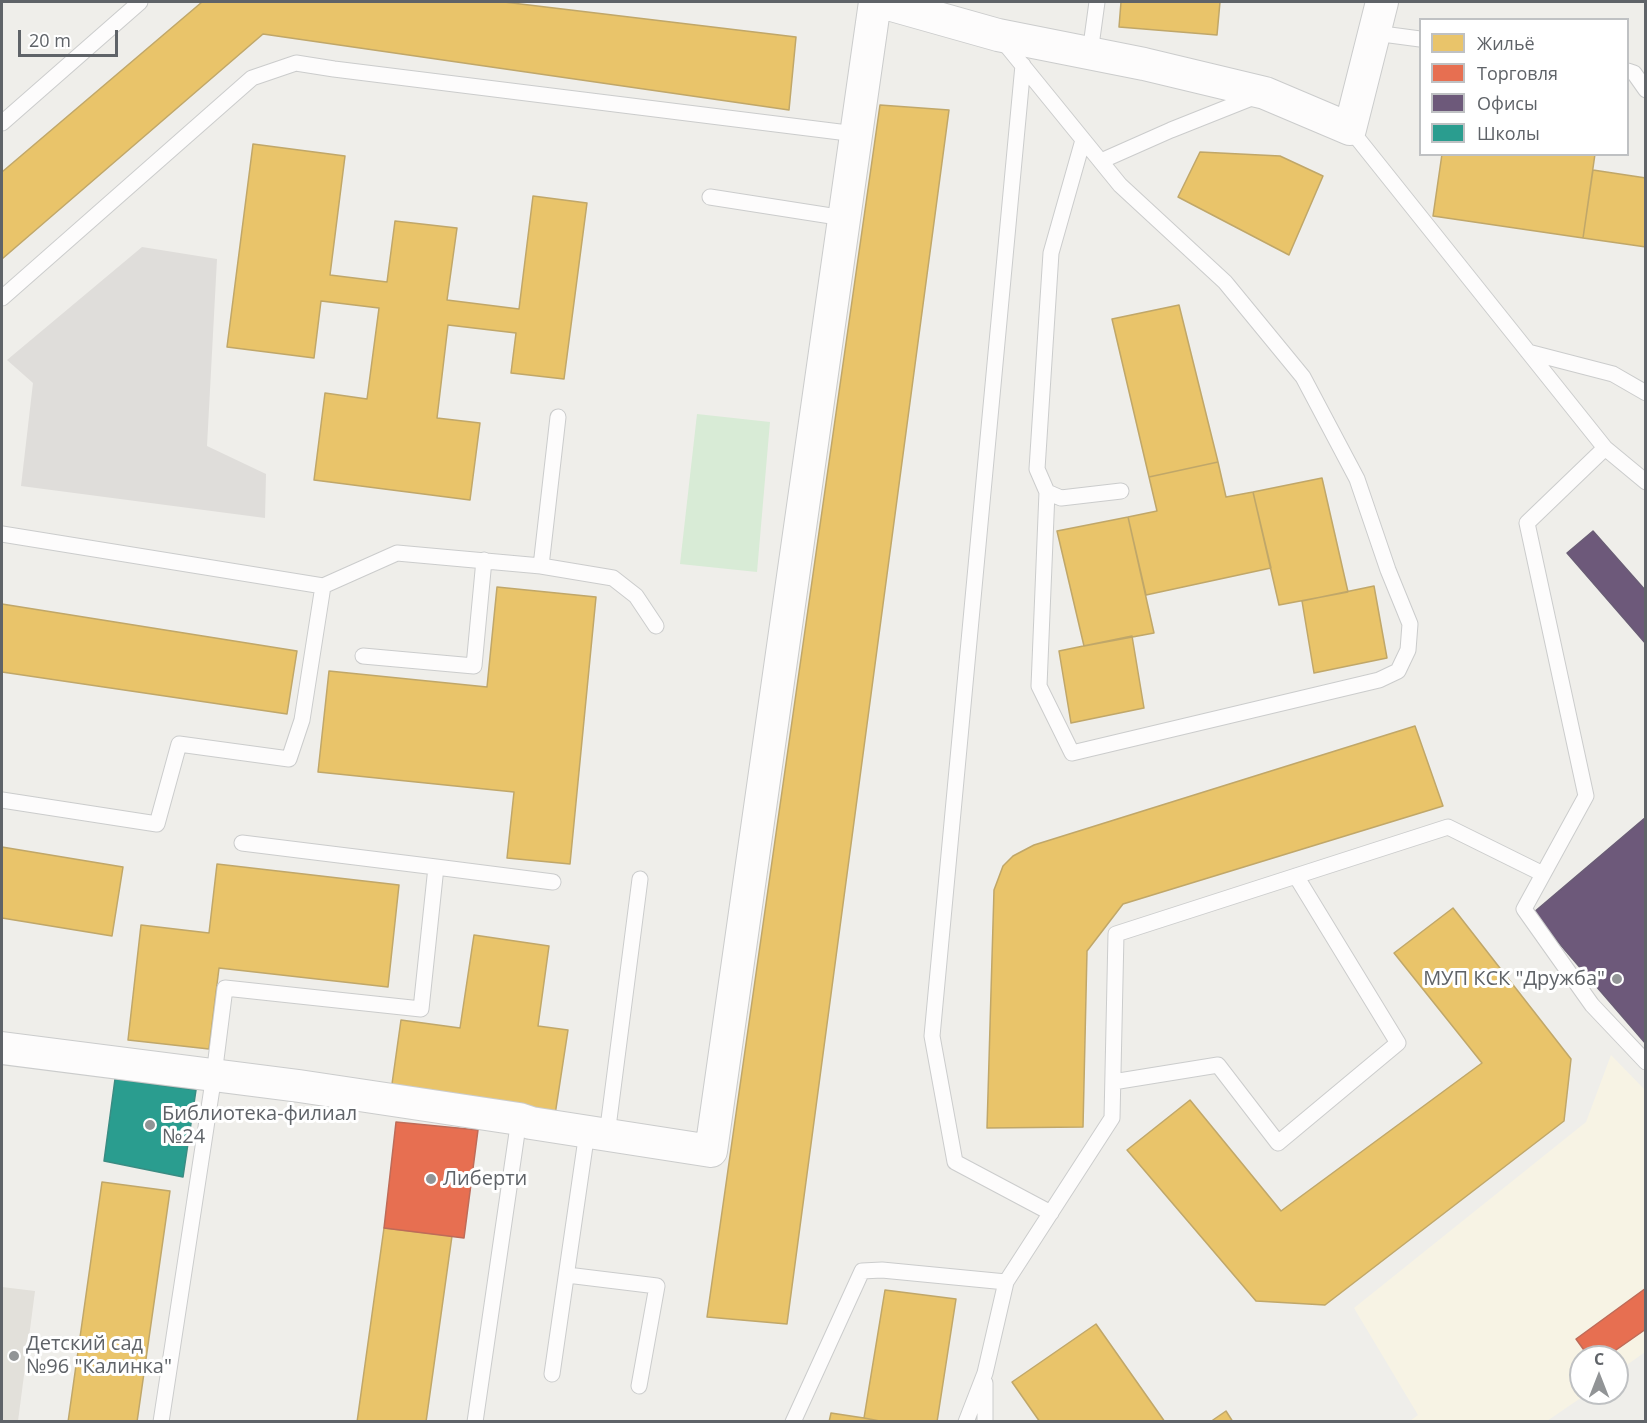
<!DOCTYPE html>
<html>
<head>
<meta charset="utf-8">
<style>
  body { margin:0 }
  #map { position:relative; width:1647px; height:1423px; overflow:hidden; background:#efeeea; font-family:"Open Sans",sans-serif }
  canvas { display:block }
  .frame { position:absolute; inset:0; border:3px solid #5f6368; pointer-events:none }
  .legend { position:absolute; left:1419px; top:18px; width:210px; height:138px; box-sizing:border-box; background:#fff; border:2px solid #bfc1c3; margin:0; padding:8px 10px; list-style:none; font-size:18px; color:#5f6368 }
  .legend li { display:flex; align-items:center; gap:12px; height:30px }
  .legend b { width:30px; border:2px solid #bfc1c3 }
  .north { position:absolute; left:1569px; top:1345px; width:60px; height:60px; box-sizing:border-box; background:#fff; border:2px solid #bfc1c3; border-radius:50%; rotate:0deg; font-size:16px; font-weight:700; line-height:24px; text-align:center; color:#5f6368 }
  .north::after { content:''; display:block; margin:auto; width:21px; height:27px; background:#919496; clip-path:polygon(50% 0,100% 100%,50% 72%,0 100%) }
  .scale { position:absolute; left:18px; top:30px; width:100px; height:27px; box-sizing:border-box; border:3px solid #5f6368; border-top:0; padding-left:8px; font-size:18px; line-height:21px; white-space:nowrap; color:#5f6368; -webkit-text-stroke:4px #fff; paint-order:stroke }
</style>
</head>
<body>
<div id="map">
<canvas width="1647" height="1423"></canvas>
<div class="frame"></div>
<ul class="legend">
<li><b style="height:16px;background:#e9c46a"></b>Жильё</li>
<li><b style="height:16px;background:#e76f51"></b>Торговля</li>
<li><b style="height:16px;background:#6d597a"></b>Офисы</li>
<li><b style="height:16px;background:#2a9d8f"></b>Школы</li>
</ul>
<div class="north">С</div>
<div class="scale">20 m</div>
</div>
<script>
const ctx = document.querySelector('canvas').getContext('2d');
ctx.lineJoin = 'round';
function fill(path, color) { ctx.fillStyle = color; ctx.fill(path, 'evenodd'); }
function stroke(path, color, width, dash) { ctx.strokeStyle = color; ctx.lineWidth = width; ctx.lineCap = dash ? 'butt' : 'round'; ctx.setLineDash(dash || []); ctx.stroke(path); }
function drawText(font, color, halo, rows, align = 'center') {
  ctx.font = font + ' "Open Sans",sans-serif'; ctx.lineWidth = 6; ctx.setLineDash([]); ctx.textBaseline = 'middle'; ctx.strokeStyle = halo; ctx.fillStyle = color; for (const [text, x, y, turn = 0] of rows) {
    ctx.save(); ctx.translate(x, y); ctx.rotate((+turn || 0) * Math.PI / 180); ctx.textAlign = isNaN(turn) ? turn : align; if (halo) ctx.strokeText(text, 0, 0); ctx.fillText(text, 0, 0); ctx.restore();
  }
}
fill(new Path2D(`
  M1611,1055L1645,1090V1352L1617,1372V1357H1581V1393H1588L1547,1421H1410L1418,1415L1354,1308L1586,1122Z`), '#f7f3e4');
fill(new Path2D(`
  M142,247L217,259L207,446L266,474L265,518L21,486L33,383L7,360Z`), '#dfddda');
fill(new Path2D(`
  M2,1287L35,1291L18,1421H2Z`), '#e2e0da');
fill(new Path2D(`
  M697,414L770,422L757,572L680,564Z`), '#d8ebd6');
const homes = new Path2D(`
  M202,2H504L796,37L789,110L263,34L2,259V172Z
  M1121,2H1220L1217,35L1119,27Z
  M880,105L949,110L787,1324L707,1317Z
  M253,144L345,156L330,275L387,282L395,221L457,228L447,300L519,309L533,196L587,203L564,379L511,373L516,333L448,325L437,418L480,423L470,500L314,480L325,393L367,399L379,308L321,301L314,358L227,347Z
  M1200,152L1280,156L1323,176L1289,255L1178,197Z
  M1442,154H1595L1583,238L1433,216Z
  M1593,170L1646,178V247L1583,238Z
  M1179,305L1218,462L1149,477L1112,319Z
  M1218,462L1226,497L1253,492L1271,568L1146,595L1128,517L1157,511L1149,477Z
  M1322,478L1348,592L1279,605L1253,492Z
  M1128,517L1154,633L1084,646L1057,531Z
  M1374,586L1387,658L1314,673L1302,601Z
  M497,587L596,597L570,864L507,858L514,792L318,772L329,671L487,687Z
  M2,604L297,651L287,714L2,672Z
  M1132,636L1144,708L1071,723L1059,651Z
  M1415,726L1443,806L1123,904L1087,951L1083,1127L987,1128L994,890L1003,866L1013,856L1034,845Z
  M2,847L123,867L112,936L2,918Z
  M217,864L399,885L388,987L219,968L209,1049L128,1040L141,925L209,933Z
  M1453,908L1571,1059L1564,1121L1325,1305L1256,1301L1127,1150L1190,1100L1281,1211L1482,1063L1394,953Z
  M474,935L549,946L538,1026L568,1030L555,1115L391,1091L401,1020L460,1028Z
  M102,1182L170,1191L137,1422H68Z
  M384,1228L452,1236L426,1422H357Z
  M885,1290L956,1299L937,1422H885L864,1418Z
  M1096,1324L1165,1422H1040L1012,1382Z
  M1226,1411L1233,1422H1210Z
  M831,1413L864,1418L885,1422H829Z`);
fill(homes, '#e9c46a');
stroke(homes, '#c0a769', 1.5);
const shops = new Path2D(`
  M396,1122L478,1130L464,1238L384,1228Z
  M1646,1288V1329L1606,1357H1589L1576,1339Z`);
fill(shops, '#e76f51');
stroke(shops, '#be6b58', 1.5);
const offices = new Path2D(`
  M1593,531L1646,591V644L1567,553Z
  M1646,817V1044L1533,913Z`);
fill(offices, '#6d597a');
stroke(offices, '#695c75', 1.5);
const schools = new Path2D(`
  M115,1079L196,1090L183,1177L104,1161Z`);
fill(schools, '#2a9d8f');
stroke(schools, '#3a8c83', 1.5);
const lane = new Path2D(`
  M1375,33L1420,39
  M1002,40L1120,185L1225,282L1303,377L1357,479L1388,570L1410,624L1408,650L1398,671L1379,680L1072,753L1039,686L1047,492
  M1090,53L1097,2
  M1023,65L932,1036L955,1162L1051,1213
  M1628,71L1634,73L1646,90
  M2,123L140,2
  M1350,129L1605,448L1646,482
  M1083,140L1051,253L1037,469L1047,492L1061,498L1121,491
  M1101,161L1171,130L1259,95
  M710,197L844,218
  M2,298L252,78L296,63L334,69L856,134
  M1528,352L1613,374L1646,393
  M1605,448L1527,523L1586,796L1524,909L1592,1005L1646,1062
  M2,534L323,586
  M541,566L613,578L636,596L656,626
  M363,656L474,666L484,560
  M2,800L157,824L179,744L289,759L302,720L323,586L397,553L541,566L558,417
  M436,867L553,882
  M1113,1082L1218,1065L1278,1143L1398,1043L1296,876
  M607,1135L640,879
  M567,1275L657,1286L639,1386
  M1006,1282L1112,1118L1116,934L1448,827L1543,874
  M552,1374L587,1132
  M985,1383V1422
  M161,1422L214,1075L225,988L421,1009L436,867L242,843
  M475,1422L519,1119
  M793,1422L862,1271L882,1270L1006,1282L985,1373L966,1422`);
const street = new Path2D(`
  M881,2L998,35L1144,64L1265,93L1350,129L1382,2
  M2,1048L299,1086L519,1119L531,1123L711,1151L875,2`);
stroke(lane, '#cbcccc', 17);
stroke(street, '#cbcccc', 34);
stroke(lane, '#fdfcfc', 15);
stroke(street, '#fdfcfc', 32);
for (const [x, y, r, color] of [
  [1617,979,6,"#919496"],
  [150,1125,6,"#919496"],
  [431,1179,6,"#919496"],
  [14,1356,6,"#919496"]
]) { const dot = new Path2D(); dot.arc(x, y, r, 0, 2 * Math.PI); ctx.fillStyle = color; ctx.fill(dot); stroke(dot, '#fff', 2); }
drawText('20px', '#5f6368', '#fff', [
  ["МУП КСК \"Дружба\"",1605,979,"right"],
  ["Библиотека-филиал",162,1114],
  ["№24",162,1137],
  ["Либерти",443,1179],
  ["Детский сад",26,1344],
  ["№96 \"Калинка\"",26,1367]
], 'left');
</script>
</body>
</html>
